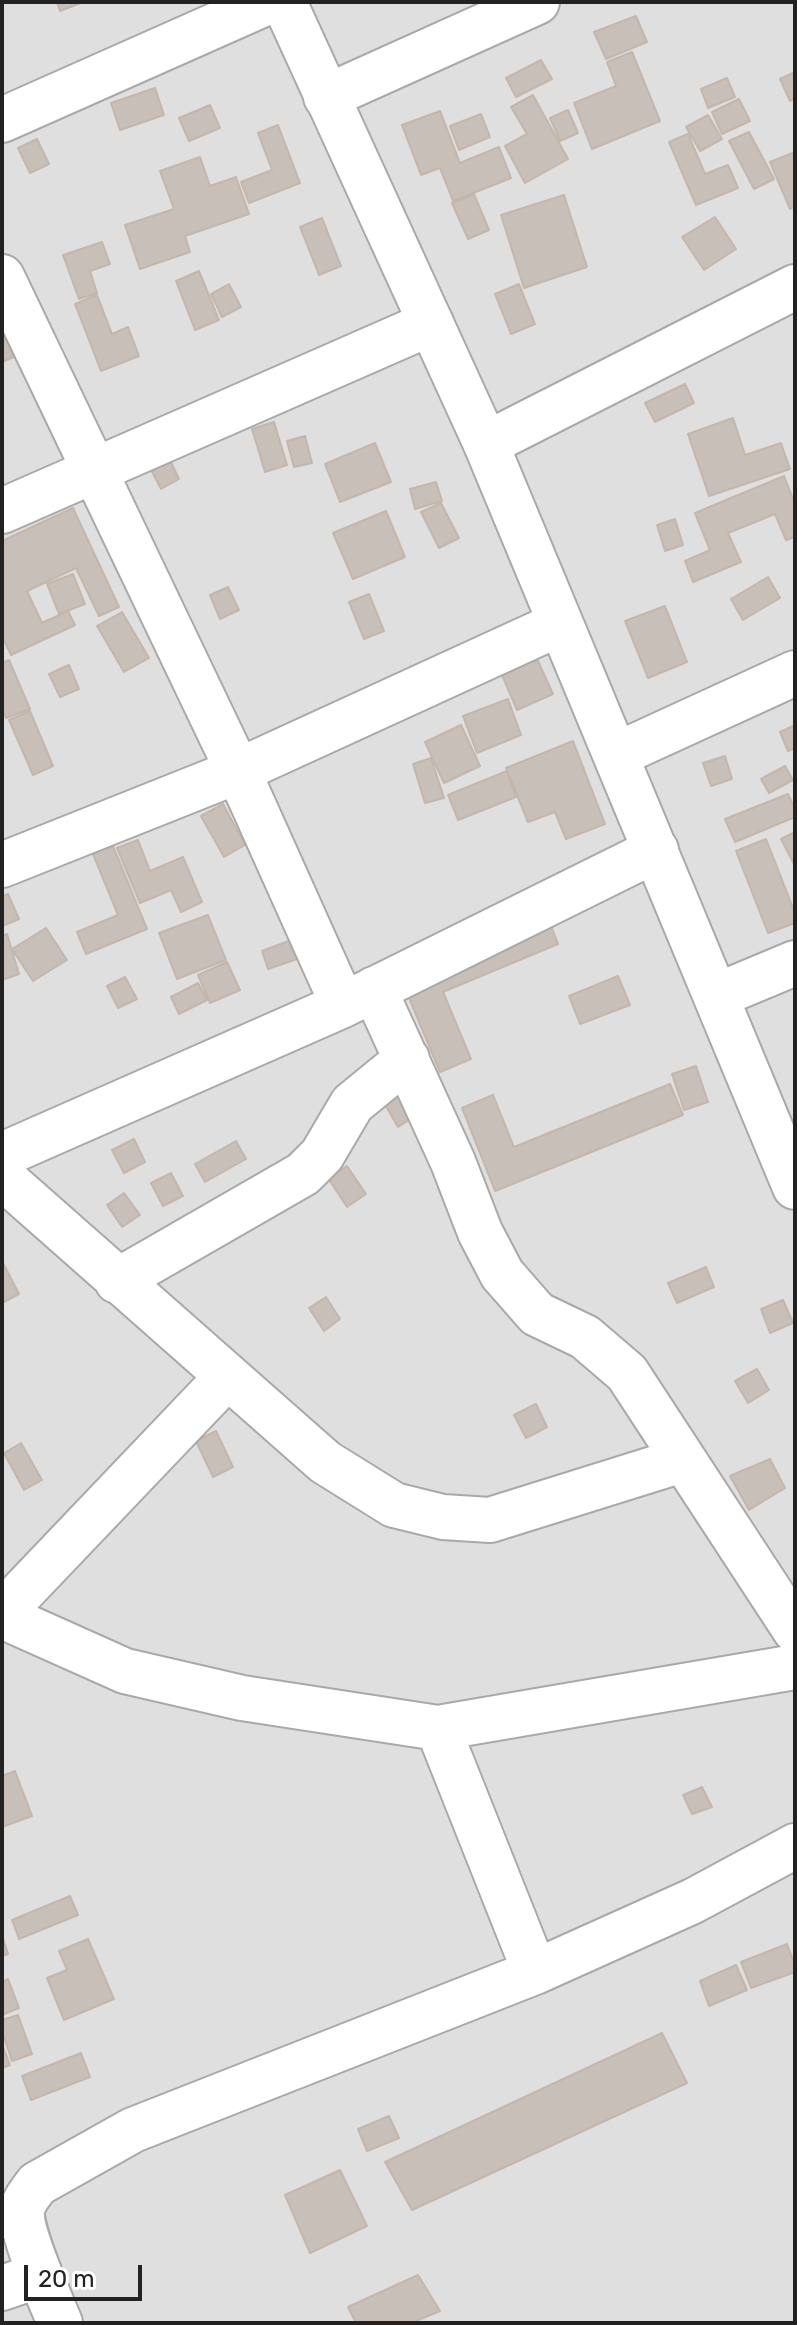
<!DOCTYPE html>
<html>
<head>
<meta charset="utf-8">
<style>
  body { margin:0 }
  #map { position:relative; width:797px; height:2325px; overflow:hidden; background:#f2efe9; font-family:Rubik,sans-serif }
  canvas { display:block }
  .frame { position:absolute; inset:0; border:4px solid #222; pointer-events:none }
  .scale { position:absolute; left:24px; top:2265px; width:118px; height:36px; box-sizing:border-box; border:4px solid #222; border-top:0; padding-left:10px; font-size:24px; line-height:28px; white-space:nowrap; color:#222; -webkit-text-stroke:6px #fff; paint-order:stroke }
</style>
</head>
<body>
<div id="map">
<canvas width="797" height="2325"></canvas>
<div class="frame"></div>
<div class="scale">20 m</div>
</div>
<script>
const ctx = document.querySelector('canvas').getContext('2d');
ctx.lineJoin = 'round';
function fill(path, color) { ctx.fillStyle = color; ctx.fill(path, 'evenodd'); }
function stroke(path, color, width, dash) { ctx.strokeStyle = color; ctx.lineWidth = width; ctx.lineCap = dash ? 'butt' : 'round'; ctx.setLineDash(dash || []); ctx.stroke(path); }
fill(new Path2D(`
  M2,2H795V2323H2Z`), '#e0dfdf');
const building = new Path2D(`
  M57,2H83L60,11Z
  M636,16L647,42L606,59L594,32Z
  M632,52L660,121L592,149L574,103L616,86L607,62Z
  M541,60L552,79L516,97L506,78Z
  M795,72V98L790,101L780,79Z
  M727,78L735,97L708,108L701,89Z
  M155,88L164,115L120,130L111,103Z
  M533,95L568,159L525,183L505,146L527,134L511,107Z
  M739,99L750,121L722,134L712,112Z
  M210,105L220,128L189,141L179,118Z
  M568,110L578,133L560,141L550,118Z
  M440,111L460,163L499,147L511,178L453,201L440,168L421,175L402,125Z
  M481,114L490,137L459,150L450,126Z
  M708,115L722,139L700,151L686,127Z
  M278,125L300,183L249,203L241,182L272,170L258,133Z
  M749,132L774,179L754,189L729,141Z
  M688,134L705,174L728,165L738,188L696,205L669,142Z
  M37,139L49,164L30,173L18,148Z
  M795,152V206L790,209L770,162Z
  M200,157L210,186L236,177L249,214L185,236L190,252L140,269L125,225L174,209L160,171Z
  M474,194L489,230L468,239L452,203Z
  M564,195L587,267L524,288L501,215Z
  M715,217L736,249L704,270L682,237Z
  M322,218L341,266L319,275L300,227Z
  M102,242L110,264L90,271L97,293L79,299L63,255Z
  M199,271L219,320L195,330L176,281Z
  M229,284L241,307L222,317L211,294Z
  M519,284L535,324L511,334L495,294Z
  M97,295L112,334L128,327L139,356L101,371L75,304Z
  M2,330L14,357L2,362Z
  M685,384L694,403L655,422L645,403Z
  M733,418L745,455L781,443L790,469L709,496L688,434Z
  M274,422L287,465L265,472L252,429Z
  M305,436L312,463L294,467L287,441Z
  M375,443L391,482L340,502L325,464Z
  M168,456L179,479L161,489L149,466Z
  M784,476L795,504V537L786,540L775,514L728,533L741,562L693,582L685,561L710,550L695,513Z
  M436,482L442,501L415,509L410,489Z
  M441,503L459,538L439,548L421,512Z
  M73,508L119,607L99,616L76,568L27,591L42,623L68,611L75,625L11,655L2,636V541Z
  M386,511L405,557L353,579L333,533Z
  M675,519L683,545L665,551L657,525Z
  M73,574L85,604L59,614L47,584Z
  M768,577L780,598L743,620L731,599Z
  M228,587L239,610L220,619L210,595Z
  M369,594L384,631L364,639L349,602Z
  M665,606L687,662L648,678L625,621Z
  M122,612L149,658L124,672L97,626Z
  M537,659L553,694L517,710L502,675Z
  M9,660L30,709L6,718L2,709V663Z
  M69,665L79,689L60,697L49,674Z
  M508,699L521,735L477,753L463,716Z
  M30,711L53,766L33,775L9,720Z
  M461,725L480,766L444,783L425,742Z
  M795,725V748L788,751L780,732Z
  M573,741L605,824L566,839L555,812L528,822L506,768Z
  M725,756L732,779L711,786L703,763Z
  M431,758L444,798L425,803L413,764Z
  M785,766L793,780L769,793L761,779Z
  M507,771L516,797L458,820L448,795Z
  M788,794L795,809V817L735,842L725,819Z
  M223,804L245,845L224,857L201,816Z
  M795,832V864H794L781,839Z
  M766,839L795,913V923L768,933L736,851Z
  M138,840L150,871L183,857L202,902L181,912L171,890L140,903L117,848Z
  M113,846L147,929L86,954L77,932L118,915L93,854Z
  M8,894L19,919L2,926V897Z
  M546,913L558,944L443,992L471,1059L440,1072L399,974Z
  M208,915L226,960L177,979L159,933Z
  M46,928L67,960L33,981L12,949Z
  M7,934L19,974L2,980V936Z
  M294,939L300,958L268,969L262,951Z
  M227,962L240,990L210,1003L198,975Z
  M618,976L630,1005L580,1024L569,996Z
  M125,977L137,999L118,1008L107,986Z
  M198,983L207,1000L179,1014L171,997Z
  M696,1066L708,1102L684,1110L672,1074Z
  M670,1084L683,1115L495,1191L462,1108L493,1095L514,1147Z
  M397,1092L412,1118L398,1127L383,1101Z
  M134,1139L145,1162L124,1173L112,1150Z
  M236,1141L246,1159L205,1182L195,1164Z
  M347,1166L366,1194L347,1207L328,1178Z
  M171,1173L183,1196L163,1206L151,1183Z
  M124,1193L140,1215L122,1227L107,1205Z
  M2,1261L19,1294L2,1303Z
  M706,1267L714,1287L677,1303L668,1283Z
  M326,1297L340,1319L324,1331L309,1308Z
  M783,1300L793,1323L770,1333L761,1309Z
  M757,1369L769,1390L748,1403L735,1381Z
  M536,1404L547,1427L526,1438L514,1415Z
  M216,1431L233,1467L213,1477L196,1441Z
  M21,1443L42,1480L24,1490L4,1453Z
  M770,1459L785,1488L749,1510L730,1476Z
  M15,1771L32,1816L2,1827V1776Z
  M702,1787L712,1807L692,1814L683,1795Z
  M70,1896L78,1915L19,1939L12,1920Z
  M2,1935L8,1954L2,1956Z
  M88,1939L114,1999L64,2020L47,1978L67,1970L59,1951Z
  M787,1944L795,1965V1972L751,1988L741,1962Z
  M736,1965L747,1990L709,2006L700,1981Z
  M8,1979L19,2008L2,2015V1982Z
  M18,2015L32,2054L12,2061L2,2031V2020Z
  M662,2033L687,2083L412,2210L385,2162Z
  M2,2044L10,2065L2,2068Z
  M81,2053L90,2077L31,2100L22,2076Z
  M389,2116L399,2138L367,2151L358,2129Z
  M340,2170L367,2226L310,2253L285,2195Z
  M418,2275L440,2311L411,2323H356L348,2307Z`);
fill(building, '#c7bfb8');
stroke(building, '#c4b6ab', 2);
const minor = new Path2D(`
  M326,97L537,2
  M2,120L268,2
  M2,277L238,771L343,1005
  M486,444L795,287
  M2,511L431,323
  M616,755L795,673
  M2,865L238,771L559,624
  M374,989L453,1162L480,1232L502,1274L537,1314L585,1337L627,1373L795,1630
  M716,996L795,963
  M2,1155L343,1005L656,850
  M2,1177L325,1462L394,1505L443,1517L490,1520L682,1460
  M117,1281L303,1174L322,1155L352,1104L407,1059
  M2,1613L227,1377
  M2,1616L125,1671L242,1698L438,1728L795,1667
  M438,1728L535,1972
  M2,2288L40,2275
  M60,2323C51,2302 20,2230 22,2211C23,2201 32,2191 37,2184L133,2130L535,1972L693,1901L795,1846`);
const tertiary = new Path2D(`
  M284,2L486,444L795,1187`);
stroke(minor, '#a9a9a9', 48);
stroke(tertiary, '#a9a9a9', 48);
stroke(minor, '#fff', 44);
stroke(tertiary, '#fff', 44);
</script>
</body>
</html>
